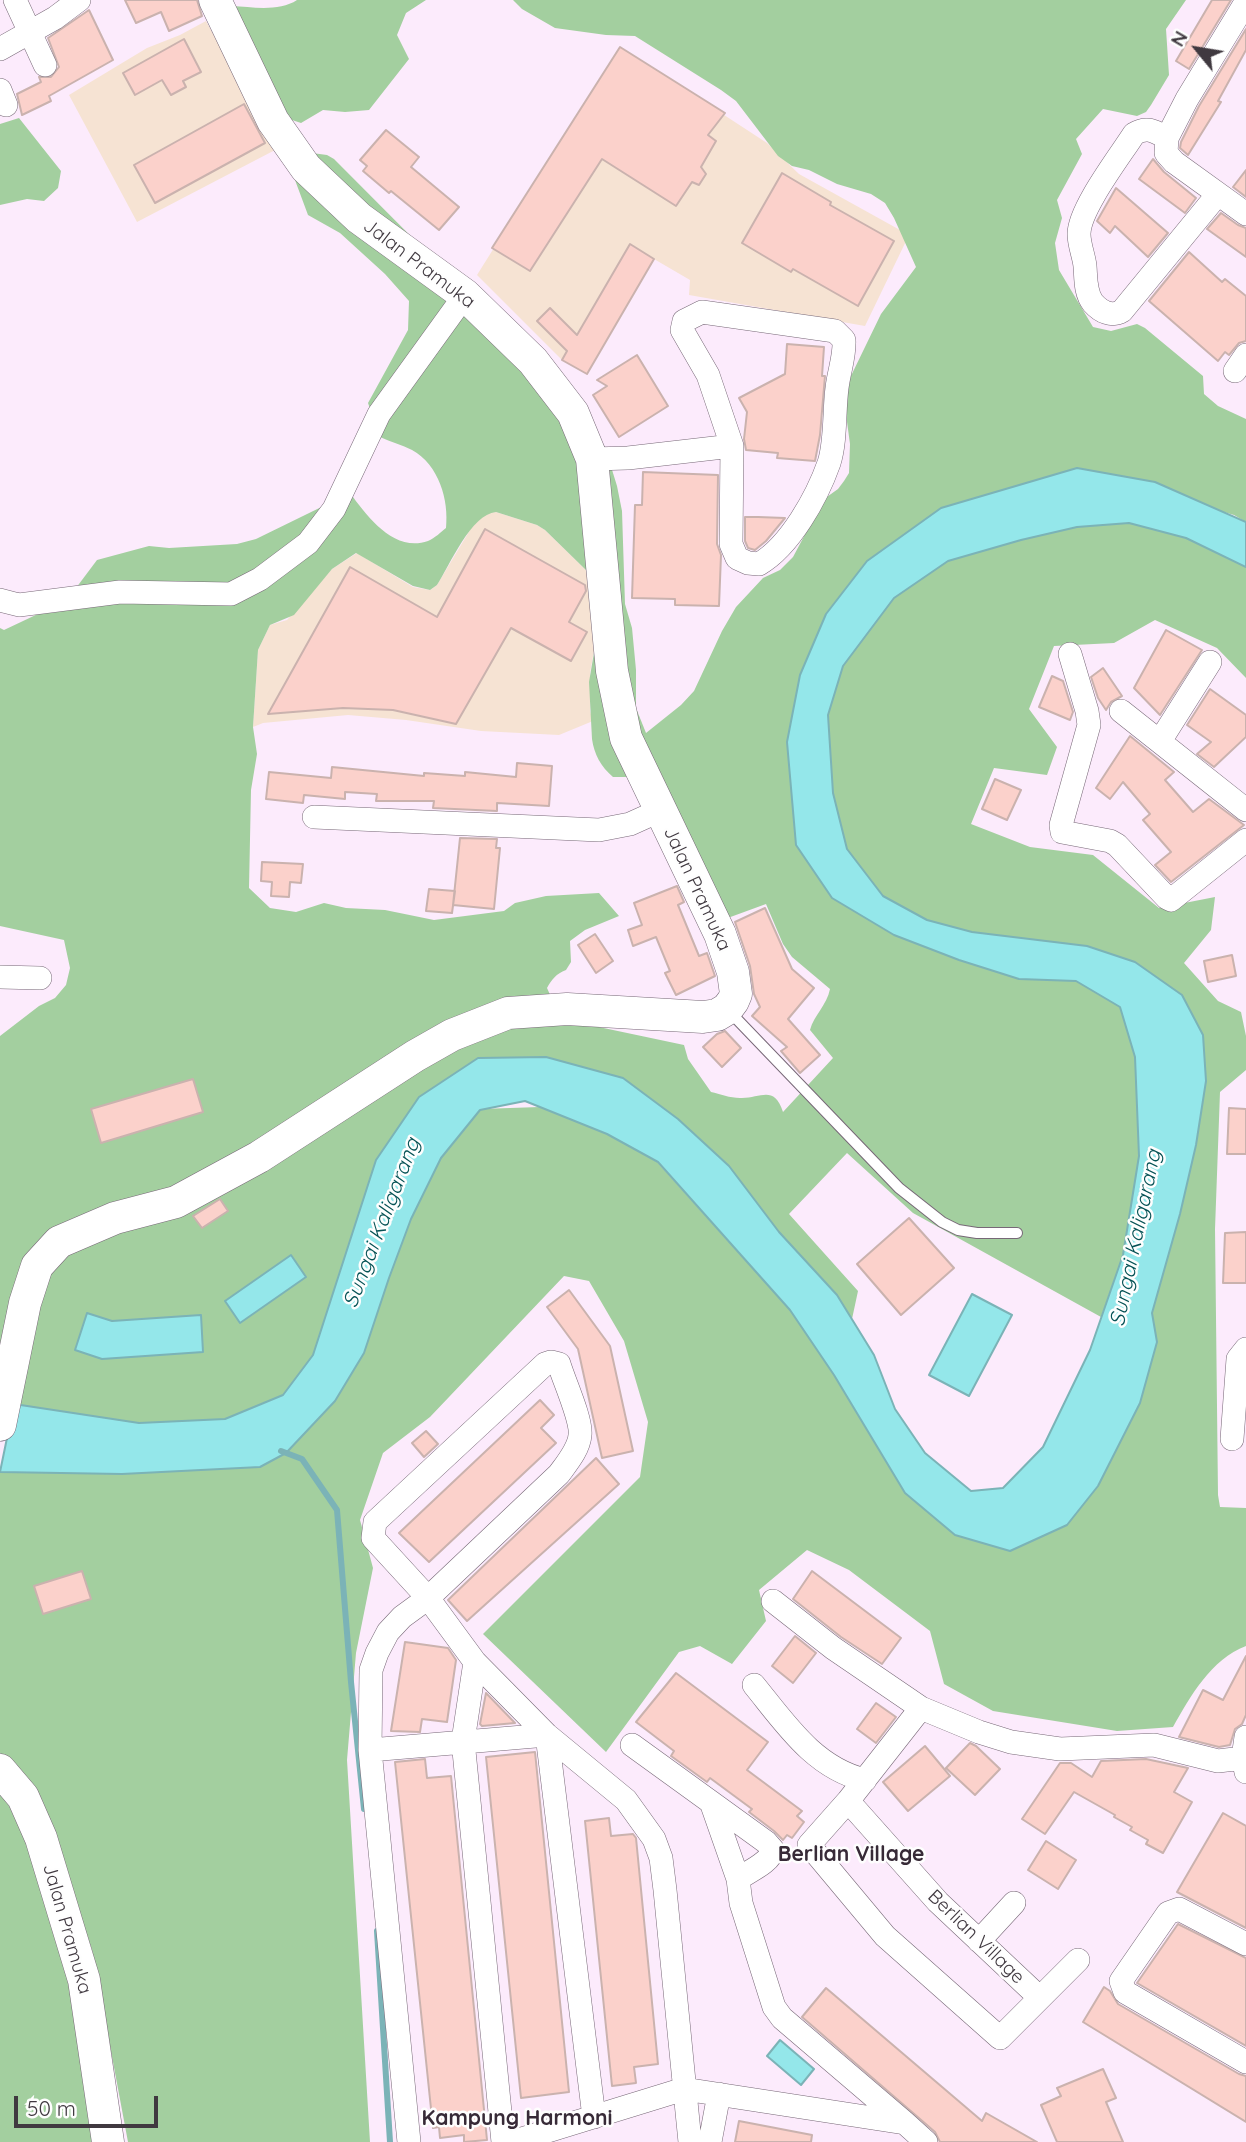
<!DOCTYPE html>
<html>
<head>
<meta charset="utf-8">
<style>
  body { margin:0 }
  #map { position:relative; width:1246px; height:2142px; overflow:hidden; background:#fcebfc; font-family:Quicksand,sans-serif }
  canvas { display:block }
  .north { position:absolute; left:1162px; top:14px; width:70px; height:70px; -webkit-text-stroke:5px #fefefe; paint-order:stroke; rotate:300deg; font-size:19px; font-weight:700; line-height:28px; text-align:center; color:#403940 }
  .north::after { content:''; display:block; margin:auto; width:24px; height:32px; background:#403940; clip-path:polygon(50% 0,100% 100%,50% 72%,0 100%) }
  .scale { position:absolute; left:14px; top:2096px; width:144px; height:32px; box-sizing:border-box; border:4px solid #403940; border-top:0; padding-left:9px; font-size:21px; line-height:24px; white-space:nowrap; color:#403940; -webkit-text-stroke:5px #fefefe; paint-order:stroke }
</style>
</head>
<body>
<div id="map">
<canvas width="1246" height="2142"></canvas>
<div class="north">N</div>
<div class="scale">50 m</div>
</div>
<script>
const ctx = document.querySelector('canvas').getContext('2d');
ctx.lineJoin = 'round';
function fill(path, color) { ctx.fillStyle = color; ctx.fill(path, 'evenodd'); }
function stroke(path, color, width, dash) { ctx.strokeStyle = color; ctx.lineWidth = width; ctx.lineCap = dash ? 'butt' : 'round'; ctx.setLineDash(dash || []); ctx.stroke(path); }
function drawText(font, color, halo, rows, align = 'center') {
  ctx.font = font + ' Quicksand,sans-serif'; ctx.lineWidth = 5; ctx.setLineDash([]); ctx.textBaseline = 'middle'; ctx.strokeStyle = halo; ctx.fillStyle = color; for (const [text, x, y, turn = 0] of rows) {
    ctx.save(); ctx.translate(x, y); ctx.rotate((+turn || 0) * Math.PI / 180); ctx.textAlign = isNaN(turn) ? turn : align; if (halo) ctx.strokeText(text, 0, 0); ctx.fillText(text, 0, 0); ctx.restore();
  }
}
fill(new Path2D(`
  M206,21L277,149L137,222L69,95L147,48L180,35Z
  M620,47L767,143L799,174L909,235L865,326L689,295L690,280L630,245L562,360L477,275Z
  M496,512L537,525L545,530L588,572L598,629L590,673V711L593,721L559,735L481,731L406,720L348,715L263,723L253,727L258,650L270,625L287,620L332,569L357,553L413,587L430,590L437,585L473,525L487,513Z`), '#f6e3d3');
fill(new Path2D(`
  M297,0H426L406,13L397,35L409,59L369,110L345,112L323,110L301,123L283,117L251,39L232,6C252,7 279,12 297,0Z
  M513,0H1186L1166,29L1169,75L1151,105L1146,112L1137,116L1103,109L1076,139L1082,154L1057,200L1062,218L1055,243L1059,270L1093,327L1111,331L1137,324L1145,328L1203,376L1204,394L1218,406L1246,419V522L1234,515L1077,468L826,614L796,845L1019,979L1076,981L1120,1007L1135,1057L1139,1156L1123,1255L1101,1317L913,1213L847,1153L789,1214L858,1291L852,1319L837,1295L779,1232L729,1166L546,1057L376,1160L313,1355L283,1395L225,1420L139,1423L14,1404L0,1396V1036L39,1006L55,998L66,985L70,968L64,940L0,926V628L4,630L40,613L58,612L97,560L149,546L169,548L237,544L256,539L350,493C367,516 394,553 428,541C435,538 441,532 446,528C449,500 439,465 412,450C402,445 391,442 380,437L368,403L408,330L409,301L385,274L340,233L308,215L292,172L312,153L327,155L334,159L570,396L605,447L617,486L622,511L625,604L632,628L636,670V708L646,733L681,705L694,691L722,631L736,607L763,578L780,570L793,557L824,499L838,489L844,481L849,473L850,444L845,407L849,380L881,314L916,267L894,218L885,203L871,194L837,184L809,170L792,166L778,156L736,101L721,90L635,36L606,35L555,28L522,9ZM496,512L537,525L545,530L588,572L598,629L589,682L592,739C594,754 601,767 613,777H632L634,792L661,786L725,919L766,904L783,944L792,957L830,989C827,1005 814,1015 810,1030L833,1058L783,1112C774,1084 760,1099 740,1098C730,1098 720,1094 711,1092L688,1059L684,1045L561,1019L547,988C552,979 556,974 566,970L571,962L570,941L585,930L619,916L599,893L546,896L515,903L504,911L434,920L385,910L346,908L324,903L296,912L270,908L249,888L251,790L257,754L253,727L258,650L270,625L294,615L332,569L356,553L413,586L430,590L437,585C450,565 471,514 496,512Z
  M19,118L61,171L58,188L44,201L27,199L0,205V124Z
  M1129,523L1186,538L1246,567V678L1217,648L1155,620L1114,643L1054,646L1029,709L1057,747L1047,775L994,768L971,824L1030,847L1093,855L1159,908L1215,897L1211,930L1184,963L1218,1001L1241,1012L1246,1036V1070L1220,1092L1215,1229L1218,1495L1220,1507L1246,1508V1646C1211,1659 1190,1697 1173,1727L1117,1731L993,1711L944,1684L930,1631L849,1570L807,1550L759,1590L766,1621L732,1664L700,1646L679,1652L606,1752L483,1634L640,1477L648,1422L624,1341L589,1281L564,1276L430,1417L383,1453L360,1520L373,1568L356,1653L347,1760L370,2142H128L92,1950L48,1820L21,1772L0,1753V1472L122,1474L254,1467L389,1278L411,1219L441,1158L480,1109L540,1107L607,1134L657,1162L790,1310L834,1375L905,1493L955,1535L1010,1551L1140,1403L1157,1342L1152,1313L1180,1214L1196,1145L1087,946L972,932L927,920L883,896L847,849L833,793L828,715L843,666L894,598L948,561L1021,540L1077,527Z
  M0,1788L27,1841L68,1978L95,2142H0Z`), '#a3cf9f');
const water = new Path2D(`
  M1077,468L1155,482L1246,522V567L1186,538L1129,523L1077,527L1021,540L948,561L894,598L843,666L828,715L833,793L847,849L883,896L927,920L972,932L1087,946L1135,962L1182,995L1203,1035L1206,1081L1196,1145L1180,1214L1152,1313L1157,1342L1140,1403L1098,1486L1067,1525L1010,1551L955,1535L905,1493L834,1375L790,1310L658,1162L607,1134L525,1101L480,1110L441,1158L411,1219L389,1278L364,1353L335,1401L286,1453L260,1467L122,1474L0,1472L14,1404L139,1423L225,1419L283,1395L313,1355L376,1160L419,1097L478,1058L546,1057L623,1078L678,1119L729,1166L779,1232L837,1295L874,1355L895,1409L925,1453L971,1491L1003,1488L1043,1447L1090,1350L1123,1255L1139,1156L1135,1057L1120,1007L1076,981L1019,979L959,960L894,935L832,898L796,845L787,742L800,675L826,614L867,561L941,508Z
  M291,1255L306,1277L240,1323L225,1301Z
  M972,1294L1012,1315L969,1396L929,1375Z
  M87,1313L112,1321L201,1315L203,1352L102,1359L75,1350Z
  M780,2040L814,2069L801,2085L767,2056Z`);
fill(water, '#94e7ea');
stroke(water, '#7bb3b7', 2);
stroke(new Path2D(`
  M281,1451L302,1459L337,1510L351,1682L364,1809
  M377,1931L390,2142`), '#7bb3b7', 6);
const building = new Path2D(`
  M125,0H197L202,16L169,31L161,12L136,23Z
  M1212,0H1231L1189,69L1176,61Z
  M89,10L113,60L49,96L51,101L22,115L17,94L41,82L39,77H51L59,67L48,38Z
  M1246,29V50L1218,101L1221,102L1188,155L1180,148L1181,142L1199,106Z
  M184,39L201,72L183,81L186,87L171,95L162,80L135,95L123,73Z
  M620,47L725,113L708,135L716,141L701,167L706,174L699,185L692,182L676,206L602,159L530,271L492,248Z
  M244,104L265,143L155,203L134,165Z
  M386,130L419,157L411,167L459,207L439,230L391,191L389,193L363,171L367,166L360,160Z
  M1153,159L1164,172L1196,198L1185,213L1139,179Z
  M1246,170V197L1233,187Z
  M782,173L831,202L830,205L894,241L858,306L793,269L791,272L742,243Z
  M1116,188L1168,233L1148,257L1115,226L1110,233L1097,221Z
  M1221,213L1238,225L1246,228V257L1207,229Z
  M630,244L654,259L587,374L562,360L567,351L537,321L550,308L577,335Z
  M1189,252L1222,282L1225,279L1246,296V341L1239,343L1229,355L1225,352L1218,361L1149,301Z
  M787,344L824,347L822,376H825L820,435L815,461L777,458L778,453L746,450L744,439L747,412L739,398L785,374Z
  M637,355L668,406L619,437L593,395L607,386L597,380Z
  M643,472L718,475L717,544L721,555L719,606L675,605V599L632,598L635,505H642Z
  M745,517H758L785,518L766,541L755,550L748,548L745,541Z
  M485,529L585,585L586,591L569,622L587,632L571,661L511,628L456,724L393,710L343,708L268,714L350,567L437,617Z
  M1166,630L1202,650L1160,715L1134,688Z
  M1103,668L1122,696L1111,702L1106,710L1098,698L1091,677Z
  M1052,676L1063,681L1073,712L1070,720L1039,707Z
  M1210,689L1246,715V737L1214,767L1197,754L1211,742L1187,725Z
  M1130,736L1174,772L1165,780L1193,812L1209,799L1244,825L1171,882L1155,865L1171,852L1143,820L1150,814L1123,782L1110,799L1096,788Z
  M517,763L552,766L549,806L497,803V811L433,808L434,801H376L377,794L345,792V799L304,795L303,803L266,799L269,772L331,778L332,767L424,776V773L465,776V772L516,777Z
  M995,779L1021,790L1007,820L982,809Z
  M460,838L497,839L496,848H500L494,909L453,905Z
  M262,862L303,864L301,883L290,882L289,897L271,896L272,882L261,881Z
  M677,886L684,902L678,905L699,956L707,953L715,976L676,995L665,973L670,971L656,937L633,946L628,930L642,925L634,903Z
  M429,889L455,891L452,913L426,911Z
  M765,908L792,969L814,988L788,1019L820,1055L800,1073L781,1051L787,1047L752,1016L760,1007L754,994L750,966L735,922Z
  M595,934L613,961L596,973L578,945Z
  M1232,955L1236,976L1208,982L1204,961Z
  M725,1031L741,1048L722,1067L703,1047L717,1034Z
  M193,1079L203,1112L101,1143L91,1109Z
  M1229,1108L1246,1109V1154H1227Z
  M220,1199L228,1211L202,1228L193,1216Z
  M909,1218L954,1268L901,1315L857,1264Z
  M1246,1232V1283H1223L1225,1233Z
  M569,1290L610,1346L633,1451L602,1458L578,1349L547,1307Z
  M540,1400L554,1415L541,1428L556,1443L429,1562L399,1533Z
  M426,1431L438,1444L424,1457L412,1443Z
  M596,1458L619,1484L467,1621L448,1600Z
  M82,1571L91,1599L43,1614L34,1586Z
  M812,1571L901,1638L882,1664L841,1637L793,1599Z
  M795,1636L816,1653L793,1683L772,1666Z
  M405,1642L448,1648L456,1660L447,1722L422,1719L420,1732L391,1731Z
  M1246,1656V1715L1242,1724L1235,1729L1230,1745L1219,1747L1179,1737L1203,1690L1223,1700Z
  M676,1673L768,1742L747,1770L802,1811L797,1816L804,1822L792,1838L787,1835L783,1840L774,1831L749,1812L752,1809L710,1778L707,1782L671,1756L674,1751L636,1722Z
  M486,1693L515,1723L482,1726L480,1724Z
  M876,1703L896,1717L876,1743L857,1729Z
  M970,1743L976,1746L1000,1769L975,1795L946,1768Z
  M925,1746L950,1776L908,1811L883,1782Z
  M535,1752L569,2092L521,2098L486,1757Z
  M425,1759L427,1778L451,1776L487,2140L464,2142V2135L440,2138L439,2127L433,2128L395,1762Z
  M1146,1759L1188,1768L1174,1792L1192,1802L1163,1853L1146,1844L1148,1840L1130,1830L1132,1827L1114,1817L1115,1815L1074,1792L1045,1834L1022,1819L1060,1763H1071L1092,1777L1101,1761Z
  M1223,1813L1246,1826V1928L1177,1892Z
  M609,1818L611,1836L633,1834L636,1838L658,2064L634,2067L636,2083L612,2086L585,1821Z
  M1046,1841L1076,1860L1058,1889L1028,1870Z
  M1178,1924L1246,1958V2046L1137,1983Z
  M1104,1987L1110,1991L1118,2004L1239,2074L1246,2076V2122L1083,2022Z
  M826,1988L982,2121L986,2113L1037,2142H940L935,2132L802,2017Z
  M1103,2069L1116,2098L1106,2102L1123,2142H1057L1041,2105L1061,2096L1057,2088Z
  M739,2121L812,2135L811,2142H735Z`);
fill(building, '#fbd1cb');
stroke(building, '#cab2ae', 2);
const service = new Path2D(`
  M729,1011L899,1188L942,1222L958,1230L977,1233H1017`);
const minor = new Path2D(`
  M15,0L45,65
  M1246,2L1187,99L1167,138L1166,153L1174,162L1246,214
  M0,49L55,18L79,0
  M0,90L6,105
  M1167,138C1154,131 1147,126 1134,134C1120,156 1079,209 1079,234C1079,245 1084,256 1085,266C1086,278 1085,293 1093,303C1101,312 1112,317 1122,311L1218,194
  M1235,371L1246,355
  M592,459L628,458L732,446L708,375L682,330L684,321L702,312L835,331L844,340C845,356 839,371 837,388C834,410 836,442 829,463C817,497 790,546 759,564L748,563L737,558L731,544L732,446
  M0,600L19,605L120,592L231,594L260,579L308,543L334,509L379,414L465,295
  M1070,654L1087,711L1089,725L1061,825L1062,832L1110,841L1117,845L1167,898L1171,900L1246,840
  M1121,711L1246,810
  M1160,741L1210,662
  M314,817L599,830L630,824L661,810
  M0,977L40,978
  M1232,1439L1238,1359L1246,1349
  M773,1601L833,1648L921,1708L979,1732L1011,1742L1060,1749L1154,1745L1218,1761L1243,1758
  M475,1662L463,1741L503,2142
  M754,1685C785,1723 814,1768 865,1780
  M921,1708L848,1801L938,1902L1040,1998
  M1246,1737L1243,1758L1246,1772
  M632,1745L766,1842L773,1850C770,1863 749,1871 738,1879
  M370,1750L547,1735L594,2117
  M848,1801L809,1845L885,1936L1000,2038L1078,1960
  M711,1802L738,1879L741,1903L774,2007L782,2018L905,2123
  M979,1941L1014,1903
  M1246,1944L1179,1909L1168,1913L1121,1981L1125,1992L1246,2062
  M409,2142L370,1750L371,1670L377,1653L388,1632L402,1617L428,1598L559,1474C567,1463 579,1449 580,1435C582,1420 564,1381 559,1364L551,1362L545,1364L375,1522L373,1538L428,1598L475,1662L547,1735L626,1800L654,1839L661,1858L665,1890L690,2142
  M512,2142L684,2089L905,2123L926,2142
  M710,2142L719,2094`);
const secondary = new Path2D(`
  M0,1425L25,1303L37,1266L59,1242L115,1218L176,1202L259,1157L415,1056L452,1035L508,1013L567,1009L703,1017L717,1015L727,1009L733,1001L736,994L733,972L720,934L626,738L612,671L592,459L573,413L533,361L465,295L359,218L306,168L273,121L215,0
  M0,1770L23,1797L41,1838L84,1980L108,2142`);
stroke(service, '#776877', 12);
stroke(minor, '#776877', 24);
stroke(secondary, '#776877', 33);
stroke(service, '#fff', 10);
stroke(minor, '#fff', 23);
stroke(secondary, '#fff', 32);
drawText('19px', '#403940', '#fefefe', [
  ["Jalan Pramuka",419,264,37],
  ["Jalan Pramuka",697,889,65],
  ["Jalan Pramuka",67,1929,74],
  ["Berlian Village",976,1937,44]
]);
drawText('italic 21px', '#055255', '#fefefe', [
  ["Sungai Kaligarang",382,1223,-69],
  ["Sungai Kaligarang",1136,1238,-78]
]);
drawText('bold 21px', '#372a37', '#fefefe', [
  ["Berlian Village",851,1855],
  ["Kampung Harmoni",517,2119]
]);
</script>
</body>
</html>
